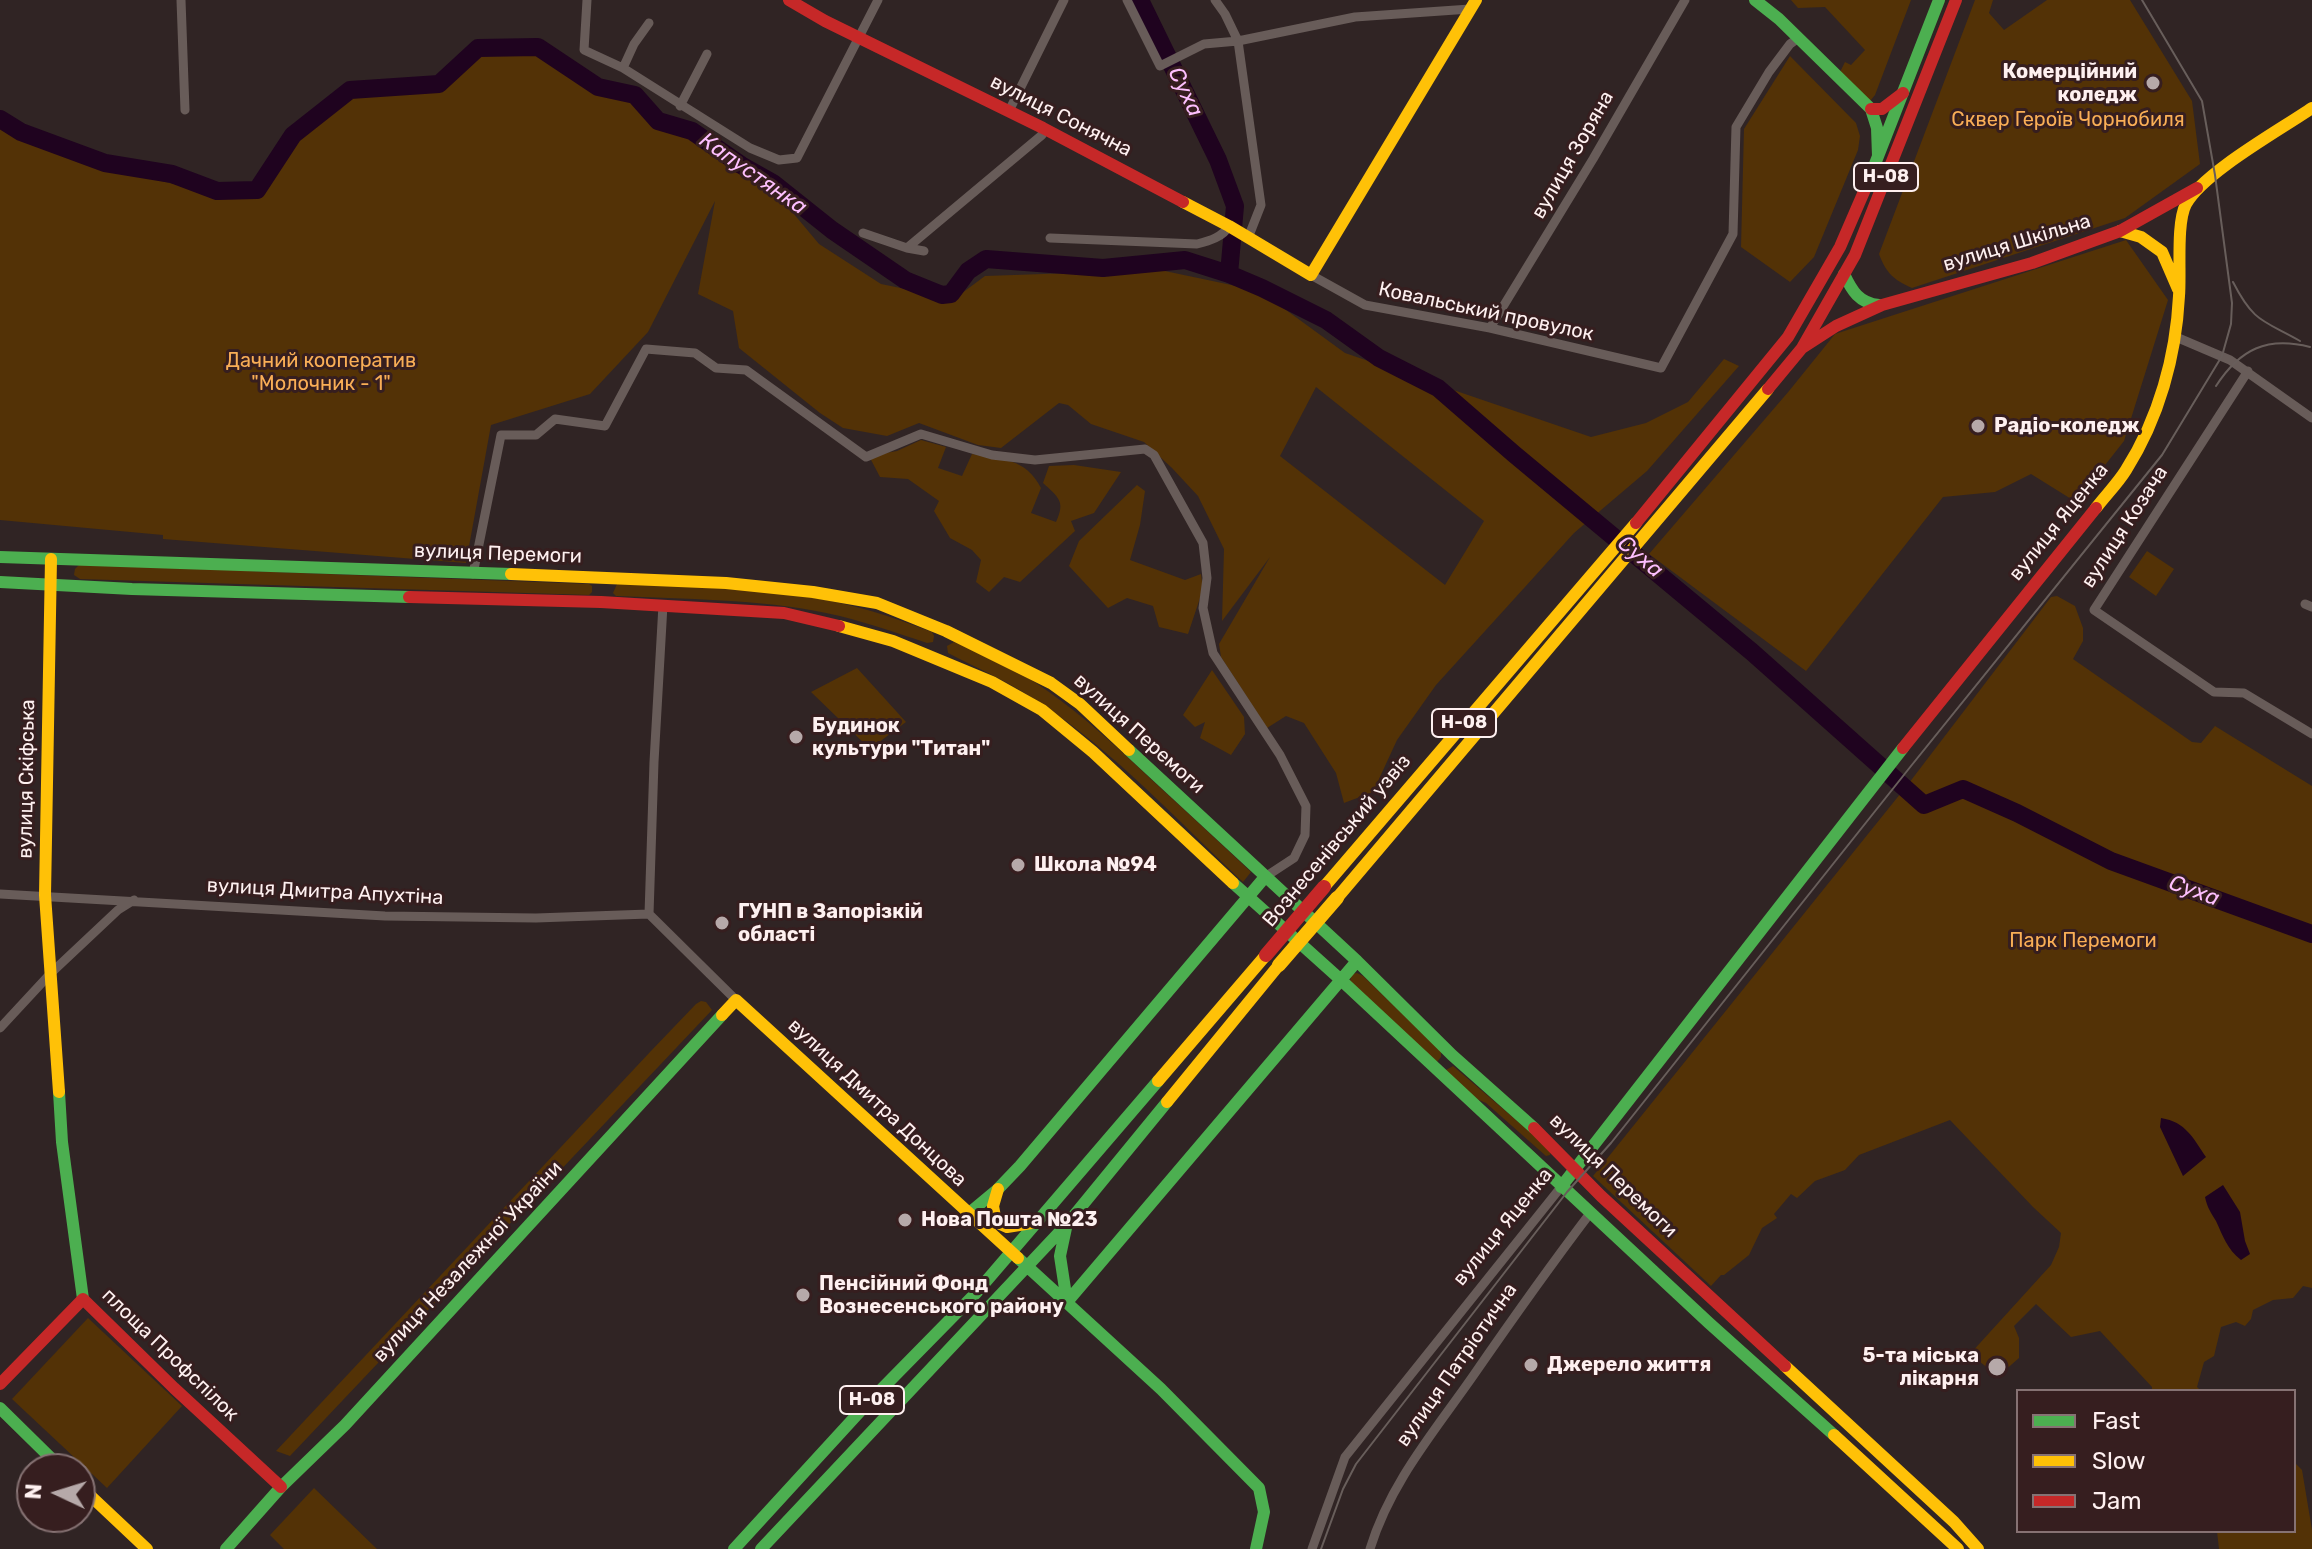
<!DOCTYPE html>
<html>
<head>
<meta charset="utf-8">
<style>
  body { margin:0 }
  #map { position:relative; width:2312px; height:1549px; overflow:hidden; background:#302424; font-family:Rubik,sans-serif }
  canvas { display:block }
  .legend { position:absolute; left:2016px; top:1389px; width:280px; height:144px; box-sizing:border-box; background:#361e1f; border:2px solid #867273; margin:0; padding:10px 14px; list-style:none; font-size:24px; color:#fef0f0 }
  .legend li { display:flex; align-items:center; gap:16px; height:40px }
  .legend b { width:40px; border:2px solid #867273 }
  .north { position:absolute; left:16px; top:1453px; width:80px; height:80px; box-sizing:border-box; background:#361e1f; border:2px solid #867273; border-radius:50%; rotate:274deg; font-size:22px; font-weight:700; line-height:32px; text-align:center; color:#fef0f0 }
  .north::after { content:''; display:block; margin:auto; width:28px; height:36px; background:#b6a9a9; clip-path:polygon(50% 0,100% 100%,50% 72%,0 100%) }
</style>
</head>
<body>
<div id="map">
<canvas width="2312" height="1549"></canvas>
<ul class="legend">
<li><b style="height:10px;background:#4caf50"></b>Fast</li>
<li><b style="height:10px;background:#ffc107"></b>Slow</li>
<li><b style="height:10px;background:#c62828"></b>Jam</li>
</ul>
<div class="north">N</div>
</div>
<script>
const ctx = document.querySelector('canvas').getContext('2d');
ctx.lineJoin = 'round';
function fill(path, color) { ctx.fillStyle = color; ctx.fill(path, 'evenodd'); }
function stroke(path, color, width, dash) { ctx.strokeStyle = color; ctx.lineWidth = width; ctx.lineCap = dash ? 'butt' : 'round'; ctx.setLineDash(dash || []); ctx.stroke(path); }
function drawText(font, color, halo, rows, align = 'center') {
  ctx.font = font + ' Rubik,sans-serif'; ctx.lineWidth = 6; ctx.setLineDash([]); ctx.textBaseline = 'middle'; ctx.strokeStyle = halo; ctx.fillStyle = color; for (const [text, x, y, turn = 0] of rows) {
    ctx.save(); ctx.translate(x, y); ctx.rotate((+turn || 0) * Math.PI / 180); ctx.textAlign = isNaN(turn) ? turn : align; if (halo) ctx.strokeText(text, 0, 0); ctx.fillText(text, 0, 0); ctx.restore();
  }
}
fill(new Path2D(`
  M1791,0H1911L1875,95L1870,101L1840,72L1845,62L1851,65L1865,50L1825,7L1798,8Z
  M1975,0H1993L1989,13L2004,30L2047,0H2130L2192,101L2200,164L2125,218L1912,288C1894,280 1886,273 1879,254Z
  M536,53L593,93L633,101L653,127L691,137L720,161L773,189L819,244L881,284L954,299L985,276L1160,270L1260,291L1345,353L1591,437L1646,423L1688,402L1724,359L1739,366L1647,471L1574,533L1436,685L1397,740L1373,792L1344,803L1336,773L1304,723L1286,716L1267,728L1221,657L1219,644L1270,557L1222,621L1224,549L1198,496L1172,468L1144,442L1091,424L1068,405L1059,403L1001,448L978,445L919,423L887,436L843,428L820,413L739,348L733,311L698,294L715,201L648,332L590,394L491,425L466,563L163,539V535L0,520V129L17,139L97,165L190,188L216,197L258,199L294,143L346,99L444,89L479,56ZM1316,387L1484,521L1445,585L1280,456Z
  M1790,56L1856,123L1860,136L1858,150L1814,257L1790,282L1741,247L1744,129Z
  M2126,240L2168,300L2124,441L2076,502L2031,474L1995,492L1943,497L1806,671L1649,554L1789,391L1835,334Z
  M921,440L946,447L938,468L962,476L972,454C1001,459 1026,458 1041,488L1031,513L1056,522C1066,501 1058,497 1043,483L1049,466L1074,465L1121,472L1094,513L1071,521L1075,531L1020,582L1004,577L989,592L976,582L981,560L972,550L950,538L934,511L939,501L908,479L880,477L869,456L897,451Z
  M1137,485L1145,491L1140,525L1130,560L1185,580L1201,574L1203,589L1188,634L1159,627L1153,606L1127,598L1108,608L1069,566L1079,541Z
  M2147,551L2174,569L2156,596L2129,577Z
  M79,565H212L248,571L589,584L592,586V592L589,595L80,579L74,575L75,569Z
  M617,584C678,586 746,588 807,597C850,603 891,616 932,632L934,636L933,642L927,643C894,632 860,620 826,613C759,599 684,599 616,596L613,593Z
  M2057,596L2075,606L2083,628V641L2073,659L2192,742L2201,743L2215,726L2312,786V1288L2303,1286L2293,1298L2273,1300L2253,1310L2251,1319L2245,1326L2236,1322L2221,1327L2214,1356L2204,1362L2197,1387L2201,1391H2152V1387L2100,1331L2071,1337L2036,1304L2014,1326L2019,1338V1358L2003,1372L1989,1369L1970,1354L2051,1265L2059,1247L2061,1233L2033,1207L1950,1120L1859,1155L1845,1170L1815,1181L1797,1198L1791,1194L1774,1214L1777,1218L1762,1228L1749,1255L1724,1275H1721L1711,1286L1593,1176L1909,783L2051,597Z
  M954,642C1033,669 1094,725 1153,781C1186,811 1219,842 1251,872L1243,882C1178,821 1115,752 1040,703C1011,683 979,669 948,653L947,646Z
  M857,668L906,722L870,749L811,692Z
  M1212,670L1244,717L1245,734L1231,755L1200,738L1205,722L1195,727L1183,715Z
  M1357,973L1363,976L1441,1051V1057L1437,1062L1431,1060L1350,981L1352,974Z
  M701,1001L706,1002L712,1010L290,1456L276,1451L650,1052L696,1004Z
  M1453,1066L1551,1150L1550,1155L1546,1156L1486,1103L1467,1095L1446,1073V1070Z
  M88,1318L182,1406L107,1488L12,1399Z
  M2294,1462L2302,1470L2312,1530V1549H2219L2217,1531H2294Z
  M314,1488L377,1549H284L270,1535Z`), '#533206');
fill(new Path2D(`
  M2161,1118C2186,1122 2193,1138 2206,1157L2183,1176L2160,1127Z
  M2223,1185L2240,1212L2245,1241L2250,1254L2241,1260C2227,1249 2223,1236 2216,1221C2211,1213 2207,1207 2205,1197Z`), '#1f031f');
stroke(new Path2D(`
  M1140,0L1218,160L1235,206L1229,274L1262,288L1326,320L1379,358L1438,388L1514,454L1752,652L1924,805L1963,789L2017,813L2111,861L2312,934
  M0,119L21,132L105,163L172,174L217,191L257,190L293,135L350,90L439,84L478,48L538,47L598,87L635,95L658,121L692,131L741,165L773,183L832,230L905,280L942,295L951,294L968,271L986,259L1103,268L1185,260L1229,274`), '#1f031f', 18);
stroke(new Path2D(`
  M181,0L185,110
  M587,0L584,50L623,68L750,148L779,160L797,158L878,0
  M1127,0L1160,66L1204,44L1238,41L1225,14L1215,0
  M623,68L634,44L649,23
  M680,106L707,54
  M1009,111L1064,0
  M863,233L907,248L924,251
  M1050,238L1197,244C1209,241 1223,237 1229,226
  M1248,238L1261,205L1238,41L1355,17L1470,9
  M907,248L1042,135L1043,128
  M1311,275L1365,305L1490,328L1661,368L1733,234L1736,127L1769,72L1790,44L1797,39
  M1490,328L1593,159L1685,0
  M2176,337L2230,360L2312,418
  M2248,371L2094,610L2214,692L2244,693L2312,734
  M473,574L501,435H536L555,419L605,426L646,349L695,353L716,368L746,370L866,457L921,434L992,455L1035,460L1145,449L1154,455L1203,543L1207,578L1203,608L1213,653L1280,755L1306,806L1305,835L1294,858L1265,877
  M2305,604L2312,607
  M663,605L654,762L649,914L736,1000
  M0,894L385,916L536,918L649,914
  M0,1028L51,973L118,910L134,900
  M1312,1549L1345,1457L1561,1187
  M1370,1549C1390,1483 1434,1432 1473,1376C1511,1321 1550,1266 1591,1212`), '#685c59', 9);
stroke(new Path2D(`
  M1755,0L1779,19L1871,109L1877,128L1878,156
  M1866,187L1939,0
  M1844,274C1852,291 1859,303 1879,305
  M0,557L511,574
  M0,582L132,589L409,597
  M1129,750L1357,961L1452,1055L1534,1128
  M1233,883L1341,980L1709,1323L1834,1435
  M59,1092L62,1142L83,1299
  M1561,1187L1903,748
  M968,1214L998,1189L1020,1166L1265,877
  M1066,1228L1060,1256L1067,1302
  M1018,1258L1161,1389L1259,1488L1264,1512L1256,1549
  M1067,1302L1357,961
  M0,1408L62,1469
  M226,1549L281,1487L345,1425L722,1015
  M734,1549L865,1406L976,1293L1158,1081
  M761,1549L1067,1224L1167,1102`), '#4caf50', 12);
stroke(new Path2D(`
  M1183,202L1229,226L1311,275L1476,0
  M2120,231L2141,237L2162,252L2178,289
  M2096,508C2106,495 2118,483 2126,470C2159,418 2176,356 2179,296C2181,272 2176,223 2186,204C2204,172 2280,130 2312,108
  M51,559L45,895L59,1092
  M511,574L726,583L813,592L877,603L946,631L1051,683L1080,704L1129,750
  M839,626L893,641L992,682L1042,710L1093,752L1233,883
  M1324,887L1636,523
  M1337,898L1768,389
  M722,1015L736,1000L1018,1258
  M1158,1081L1266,955
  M1167,1102L1279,965
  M998,1189L993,1206L996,1222L1007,1227L1038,1222
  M1785,1366L1954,1522L1978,1549
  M1834,1435L1958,1549
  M80,1486L147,1549`), '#ffc107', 12);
stroke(new Path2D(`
  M789,0L825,21L1043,128L1183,202
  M1871,109H1882L1903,93
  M1802,348L1836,326L1882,305L2032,263L2120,231L2197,188
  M1768,389L1802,348L1855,255L1956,0
  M1636,523L1788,337L1840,247L1866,187
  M409,597L601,602L784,613L839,626
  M1903,748L2096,508
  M1534,1128L1601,1196L1785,1366
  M0,1384L83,1299L174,1388L281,1487`), '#c62828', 12);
stroke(new Path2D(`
  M2233,282C2254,323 2263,320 2300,341
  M2216,386C2240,349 2267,336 2310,347
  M1321,1549L1343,1489L1356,1464L1567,1192L1611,1143L1911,766L2162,455L2222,356L2231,324L2232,303L2215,175L2202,101L2142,0`), '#685e5b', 2);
stroke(new Path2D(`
  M1279,965L1337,898`), '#ffc107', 14);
stroke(new Path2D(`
  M1266,955L1324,887`), '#c62828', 14);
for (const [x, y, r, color] of [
  [2153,83,8,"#b6a9a9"],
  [1978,426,8,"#b6a9a9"],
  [796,737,8,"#b6a9a9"],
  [1018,865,8,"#b6a9a9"],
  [722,923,8,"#b6a9a9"],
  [905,1220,8,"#b6a9a9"],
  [803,1295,8,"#b6a9a9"],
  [1531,1365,8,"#b6a9a9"],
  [1997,1367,10,"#b6a9a9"]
]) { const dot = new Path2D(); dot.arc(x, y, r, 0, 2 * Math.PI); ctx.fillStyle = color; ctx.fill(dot); stroke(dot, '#361e1f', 3); }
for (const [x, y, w] of [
  [1886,177,64],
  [1464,723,64],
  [872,1400,64]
]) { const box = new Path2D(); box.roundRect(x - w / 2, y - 14, w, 28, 6); ctx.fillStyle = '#361e1f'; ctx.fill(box); stroke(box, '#fef0f0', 2); }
drawText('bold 18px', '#fef0f0', null, [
  ["Н-08",1886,177],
  ["Н-08",1464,723],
  ["Н-08",872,1400]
]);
drawText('bold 20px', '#fef0f0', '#361e1f', [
  ["Комерційний",2137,72,"right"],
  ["коледж",2137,95,"right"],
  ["Радіо-коледж",1994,426],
  ["Будинок",812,726],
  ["культури \"Титан\"",812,749],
  ["Школа №94",1034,865],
  ["ГУНП в Запорізкій",738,912],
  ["області",738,935],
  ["Нова Пошта №23",921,1220],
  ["Пенсійний Фонд",819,1284],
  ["Вознесенського району",819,1307],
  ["5-та міська",1979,1356,"right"],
  ["лікарня",1979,1379,"right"],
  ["Джерело життя",1547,1365]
], 'left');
drawText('20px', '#fef0f0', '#361e1f', [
  ["вулиця Сонячна",1061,116,27],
  ["вулиця Зоряна",1573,155,-60],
  ["вулиця Шкільна",2017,243,-17],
  ["Ковальський провулок",1486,312,12],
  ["вулиця Яценка",2059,522,-51],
  ["вулиця Козача",2125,527,-57],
  ["вулиця Перемоги",498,554,2],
  ["вулиця Перемоги",1139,734,42],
  ["вулиця Скіфська",27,779,-89],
  ["Вознесенівський узвіз",1337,841,-50],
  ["вулиця Дмитра Апухтіна",325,892,3],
  ["вулиця Дмитра Донцова",877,1103,43],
  ["вулиця Перемоги",1613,1176,44],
  ["вулиця Яценка",1503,1227,-51],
  ["вулиця Незалежної України",468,1262,-47],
  ["площа Профспілок",170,1355,44],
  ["вулиця Патріотична",1457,1365,-55]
]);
drawText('20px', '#f9ae56', '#361e1f', [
  ["Сквер Героїв Чорнобиля",2068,120],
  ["Дачний кооператив",321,361],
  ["\"Молочник - 1\"",321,384],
  ["Парк Перемоги",2083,941]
]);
drawText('italic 22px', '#fdbffe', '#361e1f', [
  ["Суха",1185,92,64],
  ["Капустянка",753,174,35],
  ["Суха",1640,557,40],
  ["Суха",2194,891,20]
]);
</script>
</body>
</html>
